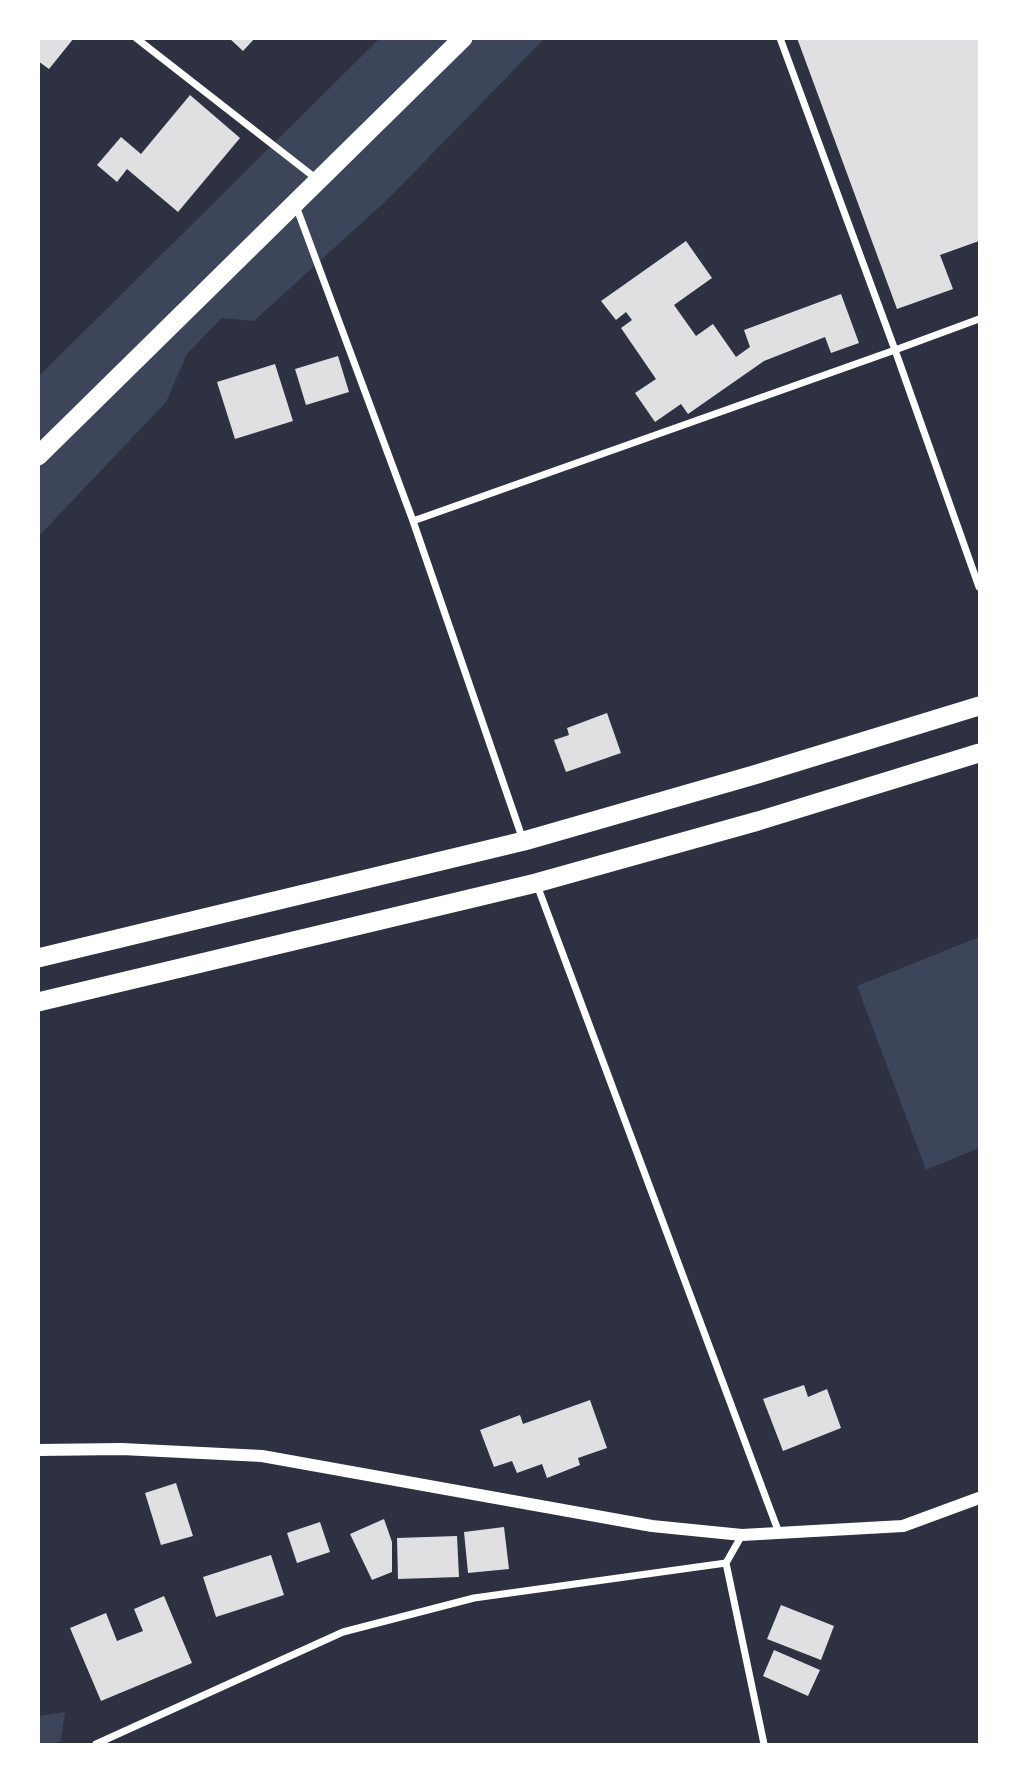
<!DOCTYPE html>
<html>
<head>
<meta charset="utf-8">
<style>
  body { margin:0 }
  #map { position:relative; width:1018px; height:1783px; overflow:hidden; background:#2d3142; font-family:"Open Sans",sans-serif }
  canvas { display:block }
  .frame { position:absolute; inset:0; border:40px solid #fff; pointer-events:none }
</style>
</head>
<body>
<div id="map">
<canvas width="1018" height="1783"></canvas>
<div class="frame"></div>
</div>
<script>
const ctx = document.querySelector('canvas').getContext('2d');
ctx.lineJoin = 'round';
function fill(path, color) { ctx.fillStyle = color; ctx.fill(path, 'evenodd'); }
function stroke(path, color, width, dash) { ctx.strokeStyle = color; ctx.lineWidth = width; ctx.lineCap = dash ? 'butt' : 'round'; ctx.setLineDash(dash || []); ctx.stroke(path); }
fill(new Path2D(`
  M379,39H544L389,198L254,321L222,318L187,354L166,402L39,536V376Z
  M979,937V1148L926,1170L857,986Z
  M65,1712L61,1741L53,1744H39V1716Z`), '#3c4559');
fill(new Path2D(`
  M38,38H74L49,69L38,61Z
  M229,38H255L243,51Z
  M797,38H979V241L940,255L953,289L897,309Z
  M190,95L240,138L178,212L127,169L117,182L97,165L121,137L141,154Z
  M686,241L712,278L674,305L696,336L713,324L736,357L750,347L744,330L841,294L859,343L831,353L825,337L764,361L688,414L681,404L655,422L635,393L656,379L621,328L632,320L626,312L616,320L601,301Z
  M338,356L349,392L306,405L295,369Z
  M275,364L293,421L235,439L217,382Z
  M607,713L621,753L566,772L554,740L569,735L567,728Z
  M804,1385L808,1397L827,1389L841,1428L783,1451L763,1399Z
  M590,1400L607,1448L578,1458L580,1465L547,1478L542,1464L517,1473L512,1461L494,1467L480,1430L520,1415L523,1424Z
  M176,1483L193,1536L161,1545L145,1493Z
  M384,1519L392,1542V1572L372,1580L350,1534Z
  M320,1522L330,1552L297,1563L287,1533Z
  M504,1527L509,1569L468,1573L464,1532Z
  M457,1536L459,1577L398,1579L397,1538Z
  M271,1555L284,1595L216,1617L203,1577Z
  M164,1596L192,1663L101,1701L70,1628L106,1613L117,1641L143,1631L134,1609Z
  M781,1605L834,1626L821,1660L767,1639Z
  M774,1650L820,1670L808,1696L763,1676Z`), '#e0e0e3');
stroke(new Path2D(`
  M136,38L318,180
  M780,38L895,350L979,587
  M296,206L413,521L523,840
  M413,521L895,350L979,319
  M537,885L779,1533
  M726,1563L764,1744
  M96,1744L343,1632L474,1598L726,1563L742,1535`), '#fff', 7);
stroke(new Path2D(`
  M38,1450L122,1449L262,1456L652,1526L742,1535L903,1526L979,1498`), '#fff', 12);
stroke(new Path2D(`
  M38,456L463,38
  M38,958L524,841L754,775L979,706
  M38,1002L536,883L758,821L979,753`), '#fff', 19);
</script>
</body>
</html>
